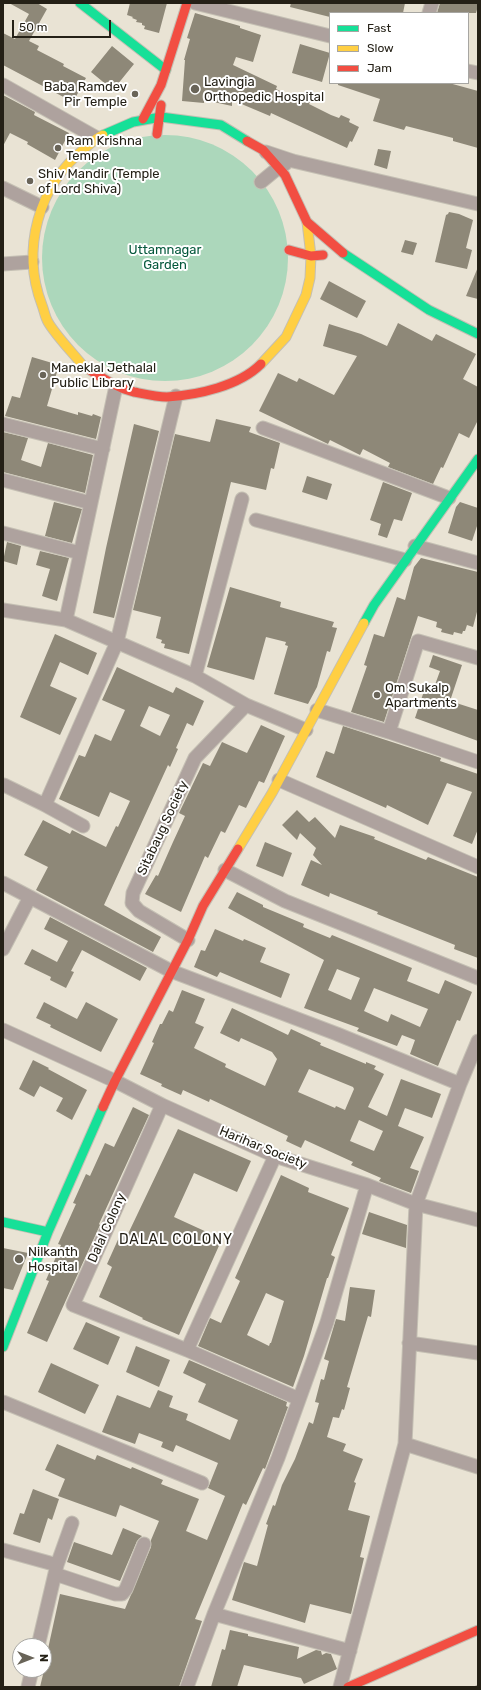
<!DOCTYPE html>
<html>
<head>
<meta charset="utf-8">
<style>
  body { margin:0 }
  #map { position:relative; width:481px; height:1690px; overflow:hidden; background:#e9e3d4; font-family:Rubik,sans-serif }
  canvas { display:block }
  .frame { position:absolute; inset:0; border:4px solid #242016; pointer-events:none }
  .legend { position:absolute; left:329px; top:12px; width:140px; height:72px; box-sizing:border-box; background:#fff; border:1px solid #a7a6a2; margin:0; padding:5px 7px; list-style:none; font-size:12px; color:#242016 }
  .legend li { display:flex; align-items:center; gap:8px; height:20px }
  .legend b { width:20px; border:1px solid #a7a6a2 }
  .north { position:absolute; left:12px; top:1638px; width:40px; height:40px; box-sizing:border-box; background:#fff; border:1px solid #a7a6a2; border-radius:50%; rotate:90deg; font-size:11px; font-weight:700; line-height:16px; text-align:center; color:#242016 }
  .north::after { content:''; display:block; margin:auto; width:14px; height:18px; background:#696458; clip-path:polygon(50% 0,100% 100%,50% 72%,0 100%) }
  .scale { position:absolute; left:12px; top:20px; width:99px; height:18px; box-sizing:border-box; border:2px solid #242016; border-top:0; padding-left:5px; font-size:12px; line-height:14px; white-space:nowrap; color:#242016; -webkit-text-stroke:3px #fff; paint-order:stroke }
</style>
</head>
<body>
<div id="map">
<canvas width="481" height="1690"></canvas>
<div class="frame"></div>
<ul class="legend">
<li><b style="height:5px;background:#16e098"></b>Fast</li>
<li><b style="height:5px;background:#ffcf43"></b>Slow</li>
<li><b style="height:5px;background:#f24e42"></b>Jam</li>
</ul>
<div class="north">N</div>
<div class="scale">50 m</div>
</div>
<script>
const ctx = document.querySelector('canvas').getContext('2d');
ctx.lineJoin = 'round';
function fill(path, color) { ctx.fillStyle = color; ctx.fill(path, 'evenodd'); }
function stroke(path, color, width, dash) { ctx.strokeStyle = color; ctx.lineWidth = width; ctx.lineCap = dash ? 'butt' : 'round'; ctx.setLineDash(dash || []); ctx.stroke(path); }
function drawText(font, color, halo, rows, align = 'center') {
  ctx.font = font + ' Rubik,sans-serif'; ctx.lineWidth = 4; ctx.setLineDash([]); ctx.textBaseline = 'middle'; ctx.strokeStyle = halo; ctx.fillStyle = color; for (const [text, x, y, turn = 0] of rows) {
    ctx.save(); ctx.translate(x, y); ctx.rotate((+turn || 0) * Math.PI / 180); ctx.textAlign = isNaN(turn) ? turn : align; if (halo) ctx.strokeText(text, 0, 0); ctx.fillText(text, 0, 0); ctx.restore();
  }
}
fill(new Path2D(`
  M42 258a123 123 0 1 1 246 0a123 123 0 1 1-246 0Z`), '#acd7bb');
fill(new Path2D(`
  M9,3H37L47,9L29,41L39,46L37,50L64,64L63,66L86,78L73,102L3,65V33L15,39L29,14Z
  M130,3H167L159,33L144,29L145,26L142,25V23L136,22L137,20L132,18L133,17L127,15Z
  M291,3H405L403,13H330V17L290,7Z
  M440,3H478V6L476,13H437Z
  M195,13L240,26V28L261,35L253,62L236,57L233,65L277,86L276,89L299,100L300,97L310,102L309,104L331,115L339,118L341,115L350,119L349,122L359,127L352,142L350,141L347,148L271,113L270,116L232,100V106L204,100V103L182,101L185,60H184L190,39L187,38Z
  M300,44L330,53L322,82L292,73Z
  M112,46L134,64L113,90L91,72Z
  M338,83H449L478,91V148L453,141V138L406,126L404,130L373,121L380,99L338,85Z
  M3,95L35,112L34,115L69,133L55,160L27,144L28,142L10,133L3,146Z
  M378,149L391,151L387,169L374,165Z
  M449,212L459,214L473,220L466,248L472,250L467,269L435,262L446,215L448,214Z
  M405,240L417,243L413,255L401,252Z
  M478,267V299L466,296Z
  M329,281L366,301L357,318L320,299Z
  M398,323L432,341L436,334L476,354L463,379L478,387V420L469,438L459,433L443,468L441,467L433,484L388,467L390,463L363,449L360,455L330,440L328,444L259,411L278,373L297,382L299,378L334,395L357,356L323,346L329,324L361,334L387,346Z
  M32,357L59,365L47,406L78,415V412L92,416L93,414L101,417L96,439L5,416L12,396L20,398Z
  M216,419L251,427L249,432L280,443L274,469L271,468L266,490L231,482L189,654L164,648L165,644L161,643L162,640L156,638L161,617L133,610L175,434L210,442Z
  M134,424L159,431L114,618L93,613L106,548Z
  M3,432L28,438L21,460L41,467L48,443L93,455L85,493L3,472Z
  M307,476L332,484L327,500L302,492Z
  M383,482L412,493L402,521L394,519L387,538L378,535L381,524L370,520Z
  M54,502L82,509L72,543L45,536Z
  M460,502L478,508V523L472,541L448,533L456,507Z
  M7,542L21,546L17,565L3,561Z
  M40,551L69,558L57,601L42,596L50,569L36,565Z
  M421,558L478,572V608L473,627L467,625L465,631H463L462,634L454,632L453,635L441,632L442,629L436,627L437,622L418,616L384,722L351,712L367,666L364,665L374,634L384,637L397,597L405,600L414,567Z
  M230,587L281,602L280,607L334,622L332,627L337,628L330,652L327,651L317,687L308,704L274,694L288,646L285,645L286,642L266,637L254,680L207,667Z
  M55,634L97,653L88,675L60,662L50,686L77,698L60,735L20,717Z
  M433,655L462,665L450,701L478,710V741L415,718L424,691L432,693L440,671L429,667Z
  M117,667L173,693L176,687L204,701L193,726L187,723L176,748L178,749L170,767L168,765L104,905L161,937L153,952L36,890L48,867L24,855L43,820L70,834L72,830L106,847L116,826L118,827L130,801L110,792L99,817L59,799L79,755L85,757L95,734L111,741L125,710L102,700ZM149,706L170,715L160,736L140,726Z
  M261,725L285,736L264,783L259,781L246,808L239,805L225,833L221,831L208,858L205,856L181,912L145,894L156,875L158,876L173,842L185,816L179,813L203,763L210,766L222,742L247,753Z
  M343,726L441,758L440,761L478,774V829L472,844L453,836L472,792L447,783L428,825L387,805L386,808L316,777L326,751L334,754Z
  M297,810L309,822L315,817L335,838L340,825L375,837L374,839L426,860L428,857L478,877V958L454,949L455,945L377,914L378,912L330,893L329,897L301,885L311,860L322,865L313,855L316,848L300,833L297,840L282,825Z
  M265,842L292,853L283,877L256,866Z
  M237,892L263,905V907L304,924L303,927L330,938L332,935L412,968L407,981L439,994L445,980L472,992L460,1021L457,1020L438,1066L410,1054L415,1040L402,1035L397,1046L357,1031L359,1028L304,1008L324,960L228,908ZM337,969L360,978L351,1000L328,990ZM374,988L428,1009L420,1027L391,1014L388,1022L364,1011Z
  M50,917L147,968L140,981L82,950L71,971L74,972L66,988L50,980L51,977L24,964L32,949L57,962L68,941L44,929Z
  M215,929L243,941L244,939L266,948L260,962L290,974L281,998L220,972L217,977L194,967L201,950L205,951Z
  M182,990L205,999L195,1023L204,1027L194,1048L226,1064L225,1067L265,1086L277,1059L272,1052L241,1038L239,1042L220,1033L232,1008L288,1035L291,1029L321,1043L320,1045L366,1064V1062L376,1066L374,1069L384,1074L368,1107L387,1116L401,1079L441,1094L432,1118L405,1108L398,1126L424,1137L410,1168L419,1171L411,1193L379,1181L381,1178L351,1165L353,1162L305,1140L301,1148L286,1141L288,1136L210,1099L209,1102L183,1090L181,1095L161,1086L162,1084L140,1074L154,1043L152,1042L160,1024H162L169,1010L173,1012ZM309,1069L353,1087L354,1089L345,1110L336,1106L335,1108L298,1092ZM359,1120L383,1131L374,1151L350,1141Z
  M44,1002L77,1019L86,1002L118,1019L101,1052L50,1027L51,1025L36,1018Z
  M33,1060L49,1068L48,1069L87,1090L72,1120L56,1111L63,1098L40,1086L34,1097L19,1089Z
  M133,1107L149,1115L99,1224L100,1225L47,1342L27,1333L49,1281L46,1280L61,1245L58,1244L76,1204L73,1203L86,1174L90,1176L105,1143L114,1147Z
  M178,1129L251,1161L237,1192L194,1173L174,1217L222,1239L179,1335L142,1319L143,1318L99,1297L112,1267L107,1264L121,1233L127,1236Z
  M281,1175L309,1188L308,1192L349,1208L331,1255L335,1257L328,1278H327L304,1356L293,1387L198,1346L210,1318L221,1323L240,1281L235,1278ZM266,1293L284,1301L271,1343H270L269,1346L247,1335Z
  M369,1212L407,1225L406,1248L362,1234Z
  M3,1248L28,1253L13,1290L3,1288Z
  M350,1287L375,1290L371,1317L368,1316L347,1387L350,1388L344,1410L342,1409L339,1418L333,1417L327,1437L346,1444L343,1451L363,1459L354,1482L356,1483L348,1510L370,1516L360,1557L364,1558L351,1614L310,1604L305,1623L232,1600L244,1562L257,1566L268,1525L266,1524L273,1505L275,1506L282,1485L295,1459L309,1422L313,1424L319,1403L315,1402L321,1379L324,1380L329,1361L324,1359L336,1319L345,1321Z
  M86,1322L120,1337L108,1365L73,1349Z
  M136,1346L170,1360L159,1387L126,1372Z
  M189,1360L287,1402L286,1406L288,1407L265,1469L263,1468L246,1505L243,1503L195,1619L202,1621L179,1687H40L47,1658H46L60,1594L125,1609L151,1547V1540L159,1521L120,1505L116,1517L58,1496L65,1479L45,1470L57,1444L95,1460L97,1455L131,1469L132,1467L163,1480L161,1484L199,1499L186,1531L207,1540L225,1496L208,1488L218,1463L176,1445L173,1452L161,1447L163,1442L139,1433L135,1444L102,1432L117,1395L150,1408L158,1390L173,1396L169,1407L188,1414L186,1420L230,1440L238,1420L198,1402L206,1384L183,1373Z
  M51,1363L99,1385L85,1414L38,1392Z
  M33,1489L59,1499L52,1520L48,1518L40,1543L13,1534L20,1513L24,1514Z
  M123,1528L142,1536L137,1541L120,1581L67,1562L74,1542L112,1555Z
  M230,1630L248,1634V1636L299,1647L297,1659L316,1650L321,1651L322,1655L326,1653L331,1654L337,1669L304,1684L301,1678L244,1665L237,1687H211L222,1649L225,1650Z`), '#8e8878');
const street = new Path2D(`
  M195,3L330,36
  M429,13L432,3
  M468,71L478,73
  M3,85L97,138
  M266,152L293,161L478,204
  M261,182L278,168L285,164
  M3,188L42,207
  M3,264L32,262
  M116,386L66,620L195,676L246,705L306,730
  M3,424L103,449
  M263,428L449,498
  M3,480L91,503
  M256,520L405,560
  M3,533L80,553
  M415,546L478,563
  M3,610L66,620
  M478,658L418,641L389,732L478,762
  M195,676L242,499
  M317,710L389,732
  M279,780L478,867
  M4,785L45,805
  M83,826L45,805L117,642L176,396
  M225,870L285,901L478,978
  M3,883L171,971L337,1034L460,1084
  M188,940L139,911L132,903L133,893L195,758L246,705
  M3,949L30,897
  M3,1030L115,1081L162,1105L275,1156L367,1185L416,1204L478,1220
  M162,1105L73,1305L187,1350L299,1399
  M409,1343L478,1353
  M187,1350L275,1156
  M3,1402L202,1483
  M405,1444L478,1467
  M3,1550L57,1565
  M55,1574L115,1594H122L126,1589L144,1544
  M214,1614L350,1651
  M38,1646L57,1565L72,1523
  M28,1687L32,1670
  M187,1687L214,1614L278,1458L327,1322L367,1185
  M340,1687L405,1444L416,1204L460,1084L478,1041`);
const fast = new Path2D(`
  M80,3L166,70
  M103,135L133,122L161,117L221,125L247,141
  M343,253L429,310L478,334
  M364,623L374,605L478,459
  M3,1222L48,1232
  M3,1347L48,1232L103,1107`);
const slow = new Path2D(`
  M261,364L286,337L306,295L310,278L311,256L307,222
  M90,370L84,367C74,354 56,336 48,322C45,317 44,310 42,305C21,250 38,186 84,149C90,144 96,138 103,135
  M238,849L272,793L364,623`);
const jam = new Path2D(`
  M143,119L161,85L187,3
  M157,134L161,105
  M247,141L263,150L285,175L307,222L343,253
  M289,250L311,256L323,255
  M90,370C104,379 117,388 134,392C144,394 157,397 167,397C198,395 239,386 261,364
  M103,1107L115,1081L188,940L203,906L238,849
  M348,1687L478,1630`);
stroke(street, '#c4bfb3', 15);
stroke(fast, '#c4bfb3', 11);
stroke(slow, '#c4bfb3', 11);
stroke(jam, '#c4bfb3', 11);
stroke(street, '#aea29e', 13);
stroke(fast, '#16e098', 9);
stroke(slow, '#ffcf43', 9);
stroke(jam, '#f24e42', 9);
stroke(new Path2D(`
  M476,1687L478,1686`), '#aea79e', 3, [5, 5]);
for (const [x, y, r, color] of [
  [195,89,5,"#696458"],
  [135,94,4,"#696458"],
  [58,148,4,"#696458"],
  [30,181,4,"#696458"],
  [43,375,4,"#696458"],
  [377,695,4,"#696458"],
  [19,1259,5,"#696458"]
]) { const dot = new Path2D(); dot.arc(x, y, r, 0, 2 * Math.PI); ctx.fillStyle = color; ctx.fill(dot); stroke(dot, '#fff', 1.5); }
drawText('13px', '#242016', '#fff', [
  ["Lavingia",204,82],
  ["Orthopedic Hospital",204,97],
  ["Baba Ramdev",127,87,"right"],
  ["Pir Temple",127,102,"right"],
  ["Ram Krishna",66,141],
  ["Temple",66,156],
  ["Shiv Mandir (Temple",38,174],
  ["of Lord Shiva)",38,189],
  ["Maneklal Jethalal",51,368],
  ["Public Library",51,383],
  ["Om Sukalp",385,688],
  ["Apartments",385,703],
  ["Nilkanth",28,1252],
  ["Hospital",28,1267]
], 'left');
drawText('13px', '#05583c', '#fff', [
  ["Uttamnagar",165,250],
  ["Garden",165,265]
]);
drawText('13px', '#242016', '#fff', [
  ["Sitabaug Society",163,828,-65],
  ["Harihar Society",263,1148,22],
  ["Dalal Colony",107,1228,-66]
]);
ctx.letterSpacing = '1px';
drawText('14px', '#242016', '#fff', [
  ["DALAL COLONY",176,1240]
]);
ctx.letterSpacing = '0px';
</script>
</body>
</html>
